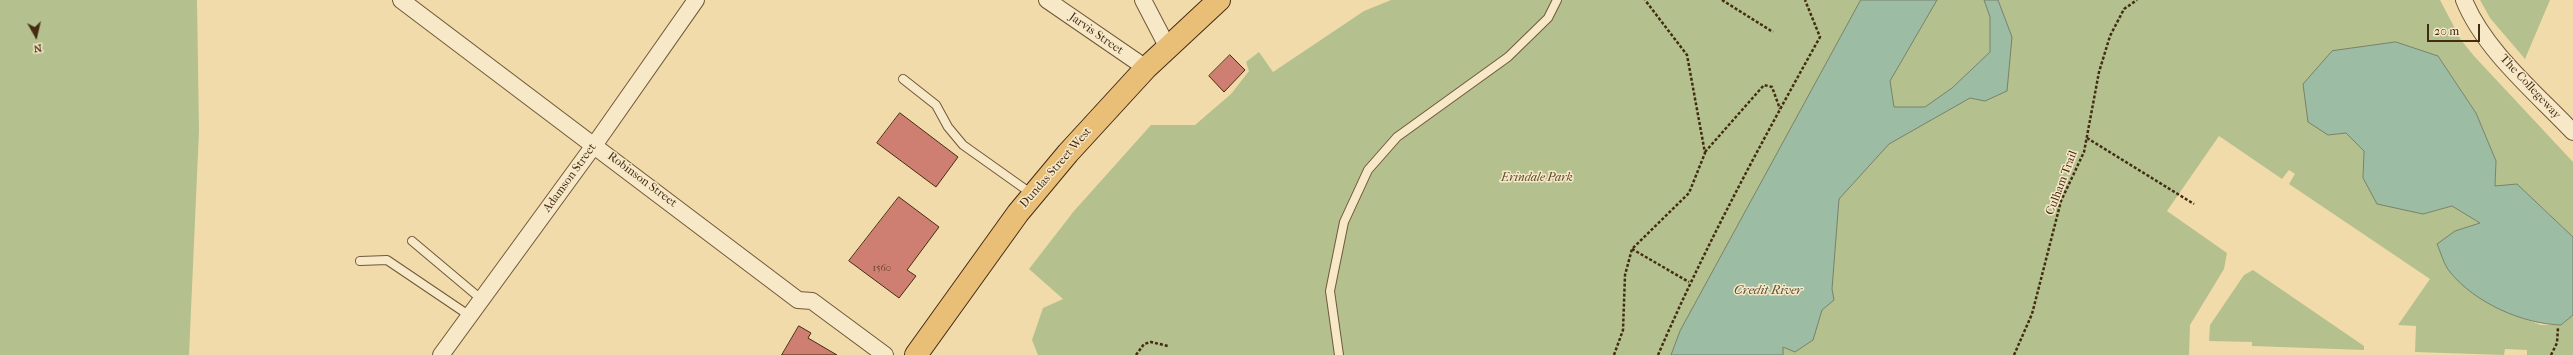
<!DOCTYPE html>
<html>
<head>
<meta charset="utf-8">
<style>
  body { margin:0 }
  #map { position:relative; width:2573px; height:355px; overflow:hidden; background:#f2dbab; font-family:"IM FELL French Canon",serif }
  canvas { display:block }
  .north { position:absolute; left:16px; top:16px; width:40px; height:40px; -webkit-text-stroke:3px #f7e8c8; paint-order:stroke; rotate:172deg; font-size:11px; font-weight:700; line-height:16px; text-align:center; color:#442c13 }
  .north::after { content:''; display:block; margin:auto; width:14px; height:18px; background:#442c13; clip-path:polygon(50% 0,100% 100%,50% 72%,0 100%) }
  .scale { position:absolute; left:2427px; top:24px; width:53px; height:18px; box-sizing:border-box; border:2px solid #442c13; border-top:0; padding-left:5px; font-size:12px; line-height:14px; white-space:nowrap; color:#442c13; -webkit-text-stroke:3px #f7e8c8; paint-order:stroke }
</style>
</head>
<body>
<div id="map">
<canvas width="2573" height="355"></canvas>
<div class="north">N</div>
<div class="scale">20 m</div>
</div>
<script>
const ctx = document.querySelector('canvas').getContext('2d');
ctx.lineJoin = 'round';
function fill(path, color) { ctx.fillStyle = color; ctx.fill(path, 'evenodd'); }
function stroke(path, color, width, dash) { ctx.strokeStyle = color; ctx.lineWidth = width; ctx.lineCap = dash ? 'butt' : 'round'; ctx.setLineDash(dash || []); ctx.stroke(path); }
function drawText(font, color, halo, rows, align = 'center') {
  ctx.font = font + ' "IM FELL French Canon",serif'; ctx.lineWidth = 3; ctx.setLineDash([]); ctx.textBaseline = 'middle'; ctx.strokeStyle = halo; ctx.fillStyle = color; for (const [text, x, y, turn = 0] of rows) {
    ctx.save(); ctx.translate(x, y); ctx.rotate((+turn || 0) * Math.PI / 180); ctx.textAlign = isNaN(turn) ? turn : align; if (halo) ctx.strokeText(text, 0, 0); ctx.fillText(text, 0, 0); ctx.restore();
  }
}
fill(new Path2D(`
  M0,0H197L199,131L189,355H0Z
  M1391,0H2440L2461,40L2474,56L2573,162V237L2517,184L2495,187L2496,161L2476,113L2438,56L2328,135L2346,133L2364,151L2363,178L2423,214L2452,206L2481,223L2455,231L2512,314L2541,325H2561L2573,315V355H2527V350L2505,349L2504,355L2415,352L2416,326L2398,325L2430,279L2289,184L2295,174L2289,170L2282,179L2219,136L2167,211L2227,253L2224,269L2190,325L2189,355H1038L1032,340L1043,308L1063,299L1029,269L1074,211L1151,125H1195L1231,94L1249,71L1246,62L1259,52L1273,72L1364,11Z
  M2480,0H2550L2525,59L2490,18Z
  M2253,270L2364,346V350L2252,346V342L2209,341L2210,325L2244,275Z`), '#b4c18e');
const water = new Path2D(`
  M1861,0H1937L1890,81L1894,107H1925L1952,88L1990,52V17L1984,0H1998L2012,37L2007,91L1985,101L1970,98L1889,144L1839,199L1832,289L1834,300L1822,310L1813,340L1795,352L1783,347V355H1671L1680,331Z
  M2396,42L2438,56L2476,113L2496,161L2495,186L2517,184L2573,237V315L2561,325C2523,324 2475,303 2450,272C2444,265 2441,253 2437,244L2455,231L2480,223L2452,206L2423,214L2377,204L2363,178L2364,151L2346,133L2328,135L2308,122L2303,84L2332,51Z`);
fill(water, '#9cbca4');
stroke(water, '#79826a', 1);
const building = new Path2D(`
  M1230,55L1245,70L1224,92L1209,76Z
  M900,113L958,157L936,187L877,143Z
  M899,197L939,227L907,270L916,276L899,298L849,261Z
  M799,326L811,333L808,338L837,355H782Z`);
fill(building, '#ce7f71');
stroke(building, '#442c13', 1);
const lane = new Path2D(`
  M903,79L936,105L948,127L963,145L1032,194
  M412,241L481,299
  M360,261L387,260L470,316
  M1339,355L1330,291L1344,222L1368,170L1397,137L1508,57L1548,18L1557,0`);
const street = new Path2D(`
  M401,0L798,300L812,301L885,355
  M1047,0L1146,68
  M1143,0L1168,48
  M2464,0C2484,50 2536,93 2573,132
  M441,355L595,144L696,0`);
const primary = new Path2D(`
  M916,355L1018,213L1068,153L1146,68L1219,0`);
stroke(lane, '#705839', 10);
stroke(street, '#705839', 18);
stroke(primary, '#442c13', 24);
stroke(new Path2D(`
  M1722,0L1773,32
  M2087,138L2194,204
  M1705,152L1764,85L1772,87L1780,109
  M1632,249L1689,282
  M1136,355L1144,344L1151,342L1168,346
  M1614,355L1623,330L1625,275L1632,249L1689,193L1705,153L1687,55L1645,0
  M1658,355C1705,246 1762,141 1820,37L1805,0
  M2014,355L2032,314L2061,201L2084,152L2099,72L2110,36L2124,9L2137,0
  M2551,355L2557,343L2558,328`), '#442c13', 2.5, [3, 2]);
stroke(lane, '#f7e8c8', 8);
stroke(street, '#f7e8c8', 16);
stroke(primary, '#e9be76', 22);
drawText('10px', '#66412a', null, [
  ["1560",882,269]
]);
drawText('12px', '#442c13', '#f7e8c8', [
  ["Jarvis Street",1096,34,35],
  ["The Collegeway",2530,87,47],
  ["Dundas Street West",1056,168,-49],
  ["Adamson Street",570,178,-54],
  ["Robinson Street",642,180,37],
  ["Culham Trail",2062,183,-69]
]);
drawText('italic 12px', '#5a4a2c', '#f7e8c8', [
  ["Erindale Park",1537,178]
]);
drawText('italic 13px', '#5a5037', '#f7e8c8', [
  ["Credit River",1768,291]
]);
</script>
</body>
</html>
